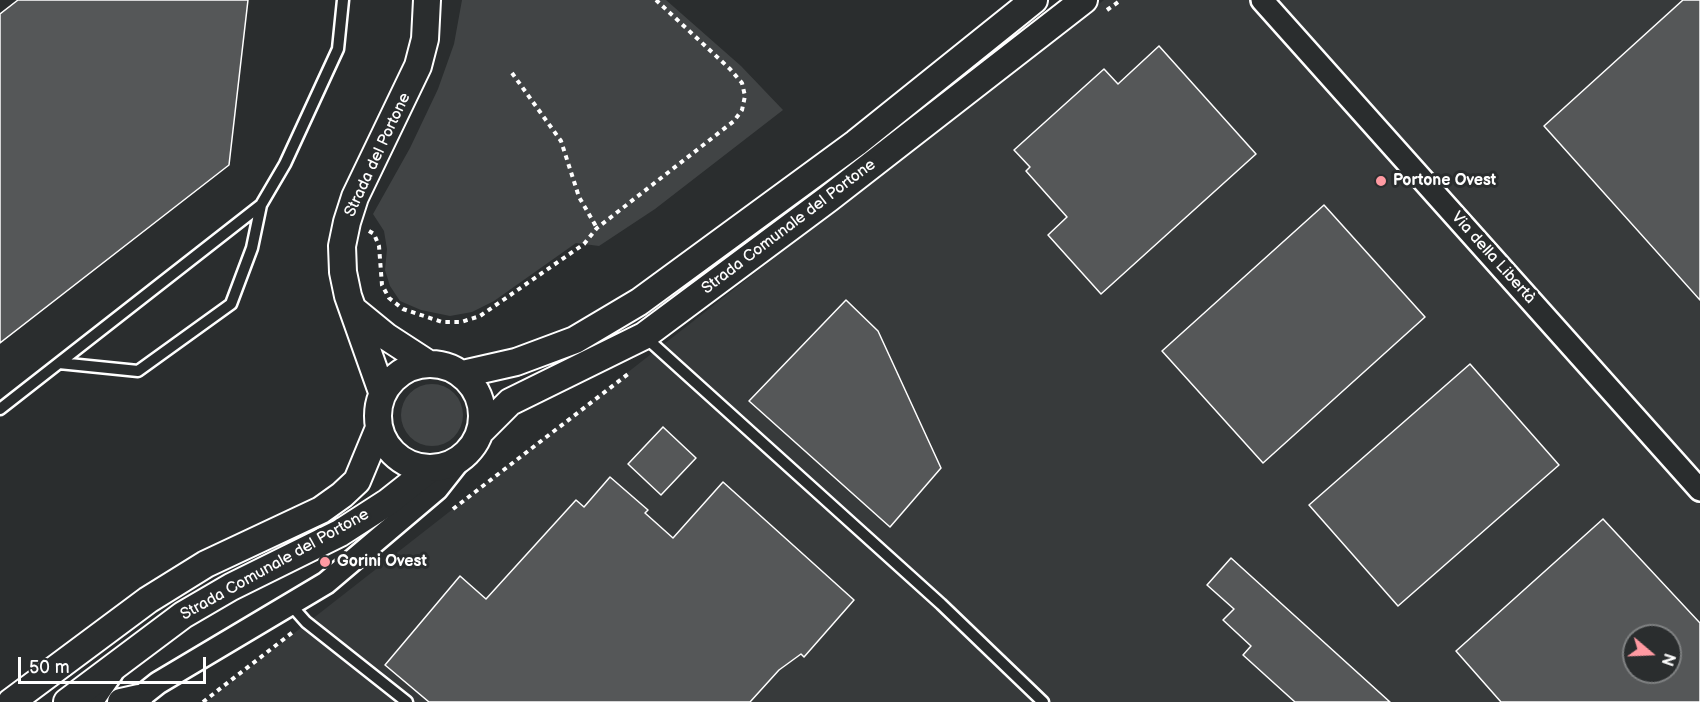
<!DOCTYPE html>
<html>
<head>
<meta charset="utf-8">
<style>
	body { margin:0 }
	#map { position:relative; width:1700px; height:702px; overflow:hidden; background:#2a2d2e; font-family:"Balsamiq Sans",sans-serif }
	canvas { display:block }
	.north { position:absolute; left:1622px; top:624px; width:60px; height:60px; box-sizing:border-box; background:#2a2d2e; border:2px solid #7f8182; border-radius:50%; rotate:109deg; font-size:16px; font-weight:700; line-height:24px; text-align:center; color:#fff }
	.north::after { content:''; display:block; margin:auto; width:21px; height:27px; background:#ff9aa2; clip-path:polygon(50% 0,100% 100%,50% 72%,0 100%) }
	.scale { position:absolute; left:18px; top:657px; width:188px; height:27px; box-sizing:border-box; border:3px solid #fff; border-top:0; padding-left:8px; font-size:18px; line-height:21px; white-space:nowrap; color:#fff; -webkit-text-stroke:4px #2a2d2e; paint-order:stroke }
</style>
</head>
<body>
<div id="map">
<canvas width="1700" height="702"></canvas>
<div class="north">N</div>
<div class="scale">50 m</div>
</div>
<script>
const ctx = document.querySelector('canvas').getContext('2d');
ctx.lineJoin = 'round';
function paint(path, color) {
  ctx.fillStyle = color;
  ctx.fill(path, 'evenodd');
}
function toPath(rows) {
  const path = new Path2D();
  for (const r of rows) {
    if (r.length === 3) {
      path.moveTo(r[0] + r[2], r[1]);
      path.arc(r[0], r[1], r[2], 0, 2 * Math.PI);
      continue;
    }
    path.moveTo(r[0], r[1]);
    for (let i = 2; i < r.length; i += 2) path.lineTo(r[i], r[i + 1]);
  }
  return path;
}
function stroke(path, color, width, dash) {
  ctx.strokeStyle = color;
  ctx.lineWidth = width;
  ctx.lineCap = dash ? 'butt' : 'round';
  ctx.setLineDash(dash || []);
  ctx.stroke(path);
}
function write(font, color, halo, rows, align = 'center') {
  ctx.font = font + ' "Balsamiq Sans",sans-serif';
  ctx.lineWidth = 6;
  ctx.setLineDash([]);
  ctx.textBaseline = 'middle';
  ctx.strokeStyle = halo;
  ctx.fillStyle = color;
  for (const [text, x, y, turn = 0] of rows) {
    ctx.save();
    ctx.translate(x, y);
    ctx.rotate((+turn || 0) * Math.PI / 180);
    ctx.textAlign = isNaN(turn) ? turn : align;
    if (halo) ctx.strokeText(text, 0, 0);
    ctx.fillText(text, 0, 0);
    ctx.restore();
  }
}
paint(toPath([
	[1104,0,1700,0,1700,702,206,702],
	[1634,636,1670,636,1670,672,1634,672]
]), '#373a3b');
paint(toPath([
	[462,0,666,0,741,66,783,110,655,209,599,246,576,243,494,301,472,312,450,316,421,310,400,301,390,286,385,270,387,249,384,231,373,214,410,148,438,89,454,44],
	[432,415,31]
]), '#414445');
const building = toPath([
	[18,0,248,0,229,165,0,343,0,14,18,0],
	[1683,0,1700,0,1700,300,1544,126,1683,0],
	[1159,46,1256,154,1101,294,1048,235,1067,217,1026,171,1030,167,1014,150,1104,69,1118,84,1159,46],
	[1324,205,1425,317,1263,463,1162,351,1324,205],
	[846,300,878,331,941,468,890,527,749,401,846,300],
	[1470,364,1559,465,1398,606,1309,505,1470,364],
	[663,427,696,458,661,495,628,464,663,427],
	[610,477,648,510,645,513,673,538,723,482,854,600,804,657,801,654,779,670,750,702,429,702,385,665,460,576,486,599,576,500,584,507,610,477],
	[1603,519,1700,623,1700,702,1501,702,1456,651,1603,519],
	[1634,636,1670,636,1670,672,1634,672,1634,636],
	[1231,558,1390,702,1295,702,1275,684,1243,655,1251,646,1223,620,1234,609,1207,585,1231,558]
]);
paint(building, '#555758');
stroke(building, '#fff', 1.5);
const service = toPath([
	[644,336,941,604,1043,702],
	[59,363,138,371,231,304,252,248,261,205,285,164,338,49,343,0],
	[0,409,261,205],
	[290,604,306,622,407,702]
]);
const minor = toPath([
	[1262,0,1700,490],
	[92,702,112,673],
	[134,702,158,683,326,583,437,489,463,456]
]);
const tertiary = toPath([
	[354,310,387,337,427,363],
	[430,416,52],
	[463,374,516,362,575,340,639,302,856,143,1034,0],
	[382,392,348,296,343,272,342,246,347,222,355,197,418,66,425,39,427,0],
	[480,432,510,402,644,336,828,199,1084,0],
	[11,702,148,600,206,564,321,510,342,495,357,481,379,428],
	[67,702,183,615,231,587,340,533,388,502,431,468],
	[121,702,139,698]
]);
stroke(service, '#fff', 15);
stroke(minor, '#fff', 26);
stroke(tertiary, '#fff', 30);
stroke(toPath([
	[1107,10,1121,0],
	[512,73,561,141,579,197,597,228],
	[369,231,374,234,379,246,382,285,389,298,403,309,442,322,461,322,480,316,584,244,597,228,734,121,742,110,745,96,742,83,730,69,656,0],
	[453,509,628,374],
	[203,702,293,632]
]), '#fff', 4, [4.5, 4.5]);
stroke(service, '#2a2d2e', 10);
stroke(minor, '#2a2d2e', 21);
stroke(tertiary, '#2a2d2e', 26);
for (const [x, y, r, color] of [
	[1381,181,6,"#ff9aa2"],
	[325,562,6,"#ff9aa2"]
]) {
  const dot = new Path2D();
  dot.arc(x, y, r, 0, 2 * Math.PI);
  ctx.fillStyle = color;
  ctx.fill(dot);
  stroke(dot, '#2a2d2e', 2);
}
write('16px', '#fff', '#2a2d2e', [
	["Strada del Portone",378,155,-65],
	["Strada Comunale del Portone",789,227,-37],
	["Via della Libertà",1493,258,48],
	["Strada Comunale del Portone",275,565,-29]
]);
write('bold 16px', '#fff', '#2a2d2e', [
	["Portone Ovest",1393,181],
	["Gorini Ovest",337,562]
], 'left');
</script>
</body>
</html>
